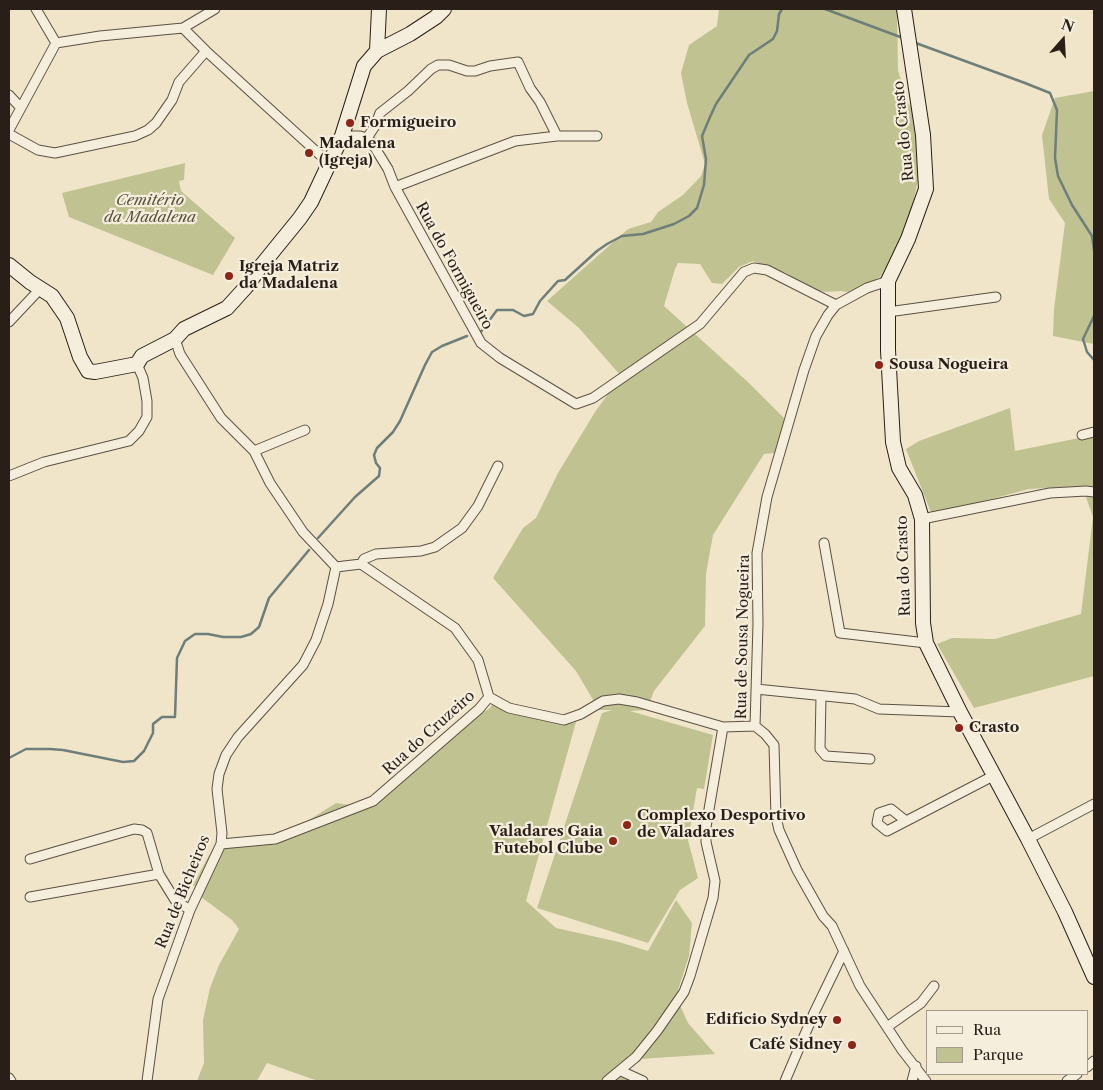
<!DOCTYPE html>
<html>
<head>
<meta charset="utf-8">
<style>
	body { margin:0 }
	#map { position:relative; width:1103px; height:1090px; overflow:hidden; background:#f0e5c9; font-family:"Libre Caslon Text",serif }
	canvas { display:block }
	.frame { position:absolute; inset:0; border:10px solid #2a1f18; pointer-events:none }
	.legend { position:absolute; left:926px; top:1010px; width:162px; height:65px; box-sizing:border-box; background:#f5eedc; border:1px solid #a49b8e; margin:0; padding:6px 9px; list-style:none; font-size:15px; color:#2a1f18 }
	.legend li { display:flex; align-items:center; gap:10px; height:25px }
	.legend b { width:25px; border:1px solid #a49b8e }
	.north { position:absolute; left:1038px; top:15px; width:50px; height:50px; -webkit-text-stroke:4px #f5eedc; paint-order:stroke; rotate:19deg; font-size:14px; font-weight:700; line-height:20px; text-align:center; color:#2a1f18 }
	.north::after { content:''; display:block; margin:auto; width:18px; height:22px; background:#2a1f18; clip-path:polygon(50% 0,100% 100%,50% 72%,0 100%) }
</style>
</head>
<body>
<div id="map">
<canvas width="1103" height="1090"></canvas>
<div class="frame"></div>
<ul class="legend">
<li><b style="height:6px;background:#f5eedc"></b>Rua</li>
<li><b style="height:14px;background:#c1c291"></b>Parque</li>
</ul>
<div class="north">N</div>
</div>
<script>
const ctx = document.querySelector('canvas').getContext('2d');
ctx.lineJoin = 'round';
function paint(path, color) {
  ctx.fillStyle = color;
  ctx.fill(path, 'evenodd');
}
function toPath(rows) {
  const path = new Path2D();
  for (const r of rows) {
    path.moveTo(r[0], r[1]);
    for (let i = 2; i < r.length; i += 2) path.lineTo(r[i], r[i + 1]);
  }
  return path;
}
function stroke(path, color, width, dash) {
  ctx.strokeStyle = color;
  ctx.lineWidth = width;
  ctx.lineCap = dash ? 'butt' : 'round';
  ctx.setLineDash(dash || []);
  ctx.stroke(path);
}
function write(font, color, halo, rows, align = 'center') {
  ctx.font = font + ' "Libre Caslon Text",serif';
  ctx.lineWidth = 4.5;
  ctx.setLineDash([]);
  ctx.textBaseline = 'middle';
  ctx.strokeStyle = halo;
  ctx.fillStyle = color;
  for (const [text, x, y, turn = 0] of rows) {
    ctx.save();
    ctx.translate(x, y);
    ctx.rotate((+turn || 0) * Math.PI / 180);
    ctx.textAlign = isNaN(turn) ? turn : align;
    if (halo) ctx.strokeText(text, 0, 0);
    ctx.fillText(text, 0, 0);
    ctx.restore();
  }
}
paint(toPath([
	[719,9,897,9,898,70,907,101,920,123,918,180,907,232,881,276,856,293,840,291,826,292,813,290,786,273,753,261,739,267,722,284,712,283,700,264,678,263,675,269,664,306,749,383,785,419,775,453,764,454,713,535,706,574,705,626,654,691,647,710,630,711,713,735,704,789,697,788,688,840,698,878,680,890,648,943,537,908,602,713,612,710,599,710,576,671,493,578,523,528,536,518,558,473,595,412,621,376,579,328,547,301,628,229,651,222,658,212,683,195,701,176,705,164,687,103,681,73,689,45,717,26],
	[1094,91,1094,344,1053,336,1054,309,1065,223,1049,199,1042,135,1055,98],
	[185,163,184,180,179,181,181,191,235,238,213,275,69,217,62,193],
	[1010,408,1015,451,1094,435,1094,676,974,708,937,644,952,638,995,639,1081,614,1093,517,1082,486,1029,489,932,515,906,449,919,441],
	[507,701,533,716,554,723,568,722,568,724,576,722,526,901,556,928,619,942,648,951,676,900,692,923,689,956,676,996,688,1023,715,1054,625,1060,630,1074,636,1081,318,1081,267,1063,257,1081,197,1081,204,1063,203,1020,210,988,219,965,239,929,232,920,201,897,203,892,193,885,219,837,251,845,301,825,336,803,350,805,363,803,378,795,483,711,488,710,494,703]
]), '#c1c291');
stroke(toPath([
	[825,9,903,38],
	[913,42,1025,83,1050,93,1057,110,1055,158,1058,176,1072,205,1092,236,1094,250],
	[1094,316,1083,339,1087,352,1094,360],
	[480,333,497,310,513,310,524,316,533,314,540,301,558,281,565,280,597,251,607,244,622,236,643,234,674,224,689,216,697,208,704,185,706,159,702,136,710,117,716,104,749,55,773,39,777,31,779,14,782,9],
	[318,538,355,497,379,476,380,468,376,463,374,455,377,448,393,432,400,421,425,365,432,352,442,346,467,336],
	[9,758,26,749,50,749,63,750,123,762,134,761,144,751,153,733,153,724,162,717,175,717,177,658,185,641,195,634,208,634,223,637,241,637,251,634,259,627,269,598,309,550]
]), '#6e7e7a', 2.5);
const street = toPath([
	[36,9,56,43],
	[183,28,206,51,330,164],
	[56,43,100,36,183,28,215,9],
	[9,95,21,108],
	[9,130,56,43],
	[9,134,38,150,55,153,135,136,148,130,156,123,172,100,179,82,206,51],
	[342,136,360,136,367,138,372,143,388,169,395,187,481,343,500,358,576,404,593,398,700,324,744,272,754,268,767,270,836,305],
	[367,138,375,126,380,113,408,91,431,69,438,65,449,65,467,71,475,71,490,66,518,62,530,88,540,102,557,136],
	[395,187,515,141,557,136,597,136],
	[888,312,996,297],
	[9,322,40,289],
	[175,339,180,354,221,418,254,451,270,483,303,532,336,567,361,564,455,628,478,660,489,697],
	[1082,435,1094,432],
	[254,451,305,430],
	[9,476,44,462,129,441,139,431,147,417,147,401,143,378,137,364],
	[922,519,1050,493,1086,491,1094,492],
	[824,543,840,633,926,643],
	[361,564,364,559,376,554,421,551,435,547,462,528,478,506,498,466],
	[756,689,855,699,879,709,960,712],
	[821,696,820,749,826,756,870,759],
	[489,697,509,708,564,720,581,714,603,701,619,699,637,702,723,727,755,726],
	[755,726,758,624,757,553,767,497,804,370,816,336,828,315,836,305,867,288,888,281],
	[755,726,765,734,774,745,776,817,779,830,797,870,823,916,832,926,860,986,902,1050,926,1081],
	[906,821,891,809,879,813,877,823,887,831,993,776],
	[1028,839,1094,804],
	[221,844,275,839,373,801,479,709,489,697],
	[30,859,134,829,142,830,147,833,159,874,175,900,190,910],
	[30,897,159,874],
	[887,1027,921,1003,934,986],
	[1087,1067,1094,1061],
	[621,1071,643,1081],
	[9,1078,11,1081],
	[147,1081,158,999,190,910,221,844,222,833,217,789,219,774,226,755,238,737,303,665,316,640,328,604,336,567],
	[607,1081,636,1057,657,1031,684,992,690,976,713,898,715,881,706,842,706,827,723,727],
	[785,1081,814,1013,844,951],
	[912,1081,916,1066],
	[1067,1081,1077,1074]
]);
const secondary = toPath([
	[904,9,923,135,926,189,908,239,888,281,888,350,893,442,899,468,915,495,922,519,923,623,926,643,960,712,1028,839,1065,912,1094,977],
	[377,51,379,9],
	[9,265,30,282,52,296,67,318,80,357,88,371,95,372,137,364,142,356,175,339,184,329,227,308,246,287,261,266,300,218,311,202,342,136,364,66,377,51,410,34,436,17,444,9]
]);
stroke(street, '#5c5044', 11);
stroke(secondary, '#2a1f18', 16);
stroke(street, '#f5eedc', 9);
stroke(secondary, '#f5eedc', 14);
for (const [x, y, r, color] of [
	[350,123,5,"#8f2418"],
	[309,153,5,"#8f2418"],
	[229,276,5,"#8f2418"],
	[879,365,5,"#8f2418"],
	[959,728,5,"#8f2418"],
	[627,825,5,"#8f2418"],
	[613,841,5,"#8f2418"],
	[837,1020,5,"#8f2418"],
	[852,1045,5,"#8f2418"]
]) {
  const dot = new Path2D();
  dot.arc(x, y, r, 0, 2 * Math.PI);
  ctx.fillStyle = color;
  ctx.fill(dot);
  stroke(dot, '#f5eedc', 2);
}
write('bold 15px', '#2a1f18', '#f5eedc', [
	["Formigueiro",360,123],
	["Madalena",319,144],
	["(Igreja)",319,161],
	["Igreja Matriz",239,267],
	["da Madalena",239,284],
	["Sousa Nogueira",889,365],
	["Crasto",969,728],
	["Complexo Desportivo",637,816],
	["de Valadares",637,833],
	["Valadares Gaia",603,832,"right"],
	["Futebol Clube",603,849,"right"],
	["Edifício Sydney",827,1020,"right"],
	["Café Sidney",842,1045,"right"]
], 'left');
write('15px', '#2a1f18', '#f5eedc', [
	["Rua do Crasto",904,131,-96],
	["Rua do Formigueiro",454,266,61],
	["Rua do Crasto",904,566,-92],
	["Rua de Sousa Nogueira",743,637,-89],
	["Rua do Cruzeiro",429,733,-42],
	["Rua de Bicheiros",183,892,-68]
]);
write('italic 15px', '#57503c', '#f5eedc', [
	["Cemitério",150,201],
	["da Madalena",150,218]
]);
</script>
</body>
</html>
